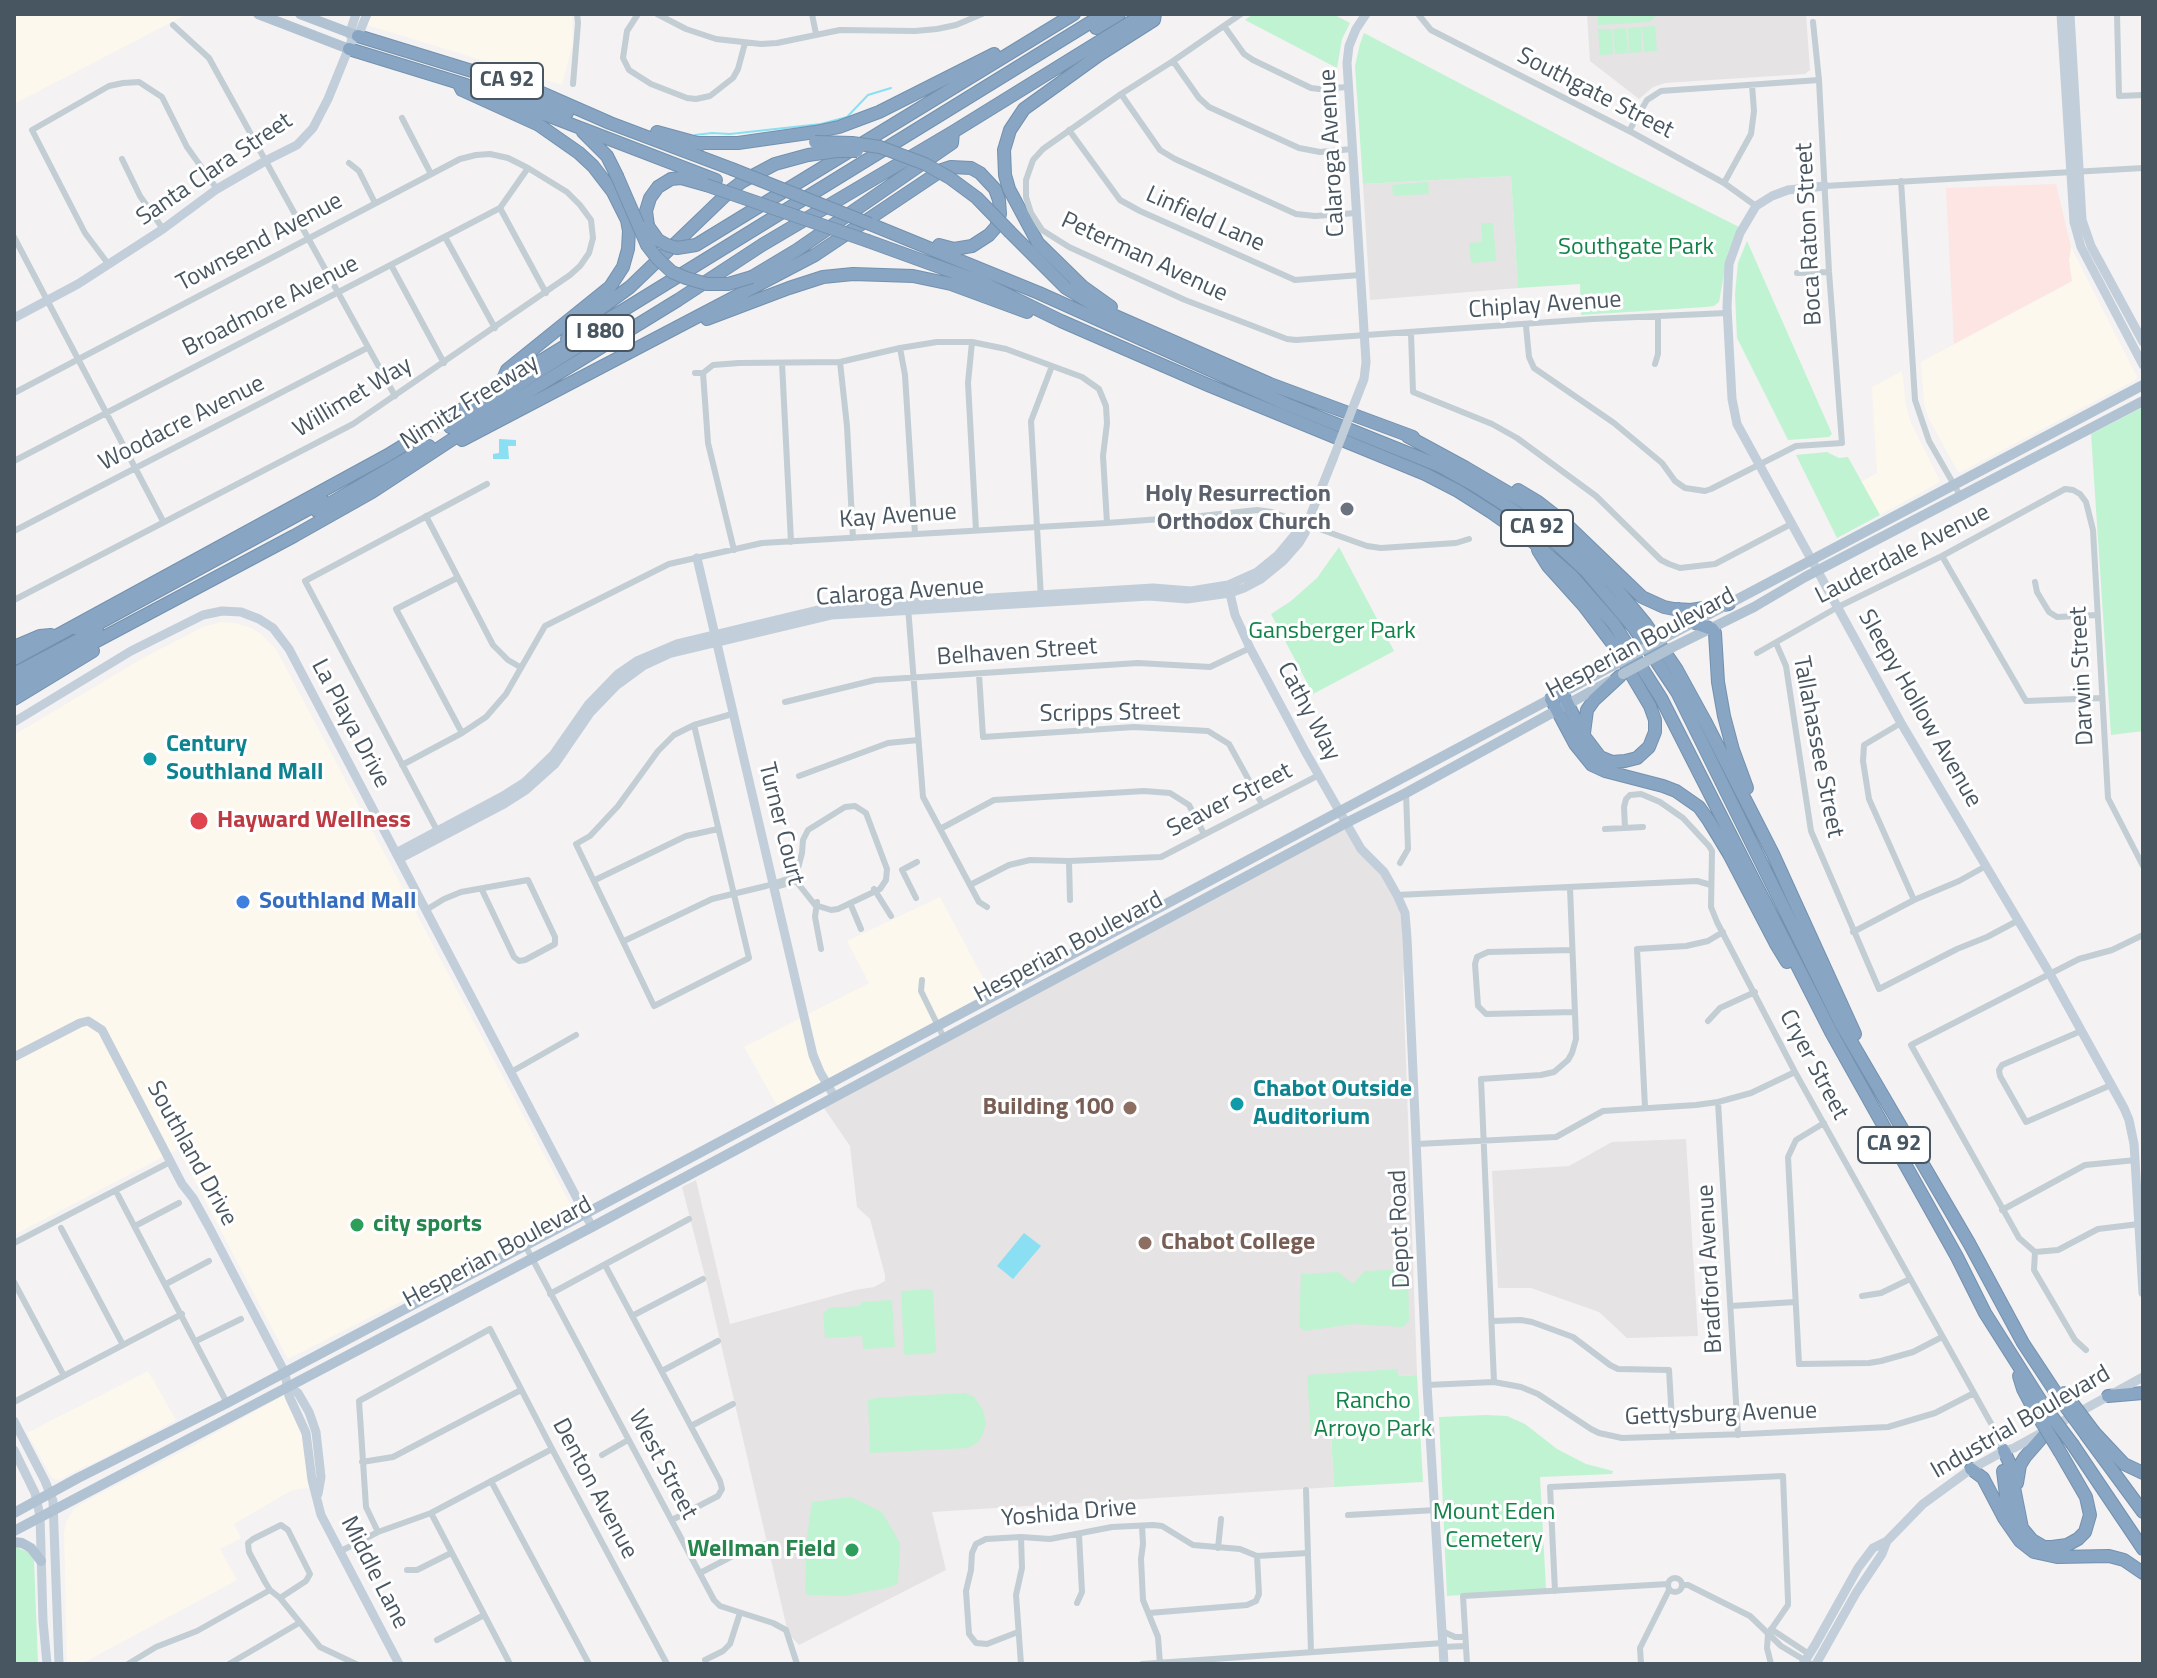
<!DOCTYPE html>
<html>
<head>
<meta charset="utf-8">
<style>
	body { margin:0 }
	#map { position:relative; width:2157px; height:1678px; overflow:hidden; background:#f4f2f2; font-family:"Titillium Web",sans-serif }
	canvas { display:block }
	.frame { position:absolute; inset:0; border:16px solid #485661; pointer-events:none }
</style>
</head>
<body>
<div id="map">
<canvas width="2157" height="1678"></canvas>
<div class="frame"></div>
</div>
<script>
const ctx = document.querySelector('canvas').getContext('2d');
ctx.lineJoin = 'round';
function paint(path, color) {
  ctx.fillStyle = color;
  ctx.fill(path, 'evenodd');
}
function toPath(rows) {
  const path = new Path2D();
  for (const r of rows) {
    if (r.length === 3) {
      path.moveTo(r[0] + r[2], r[1]);
      path.arc(r[0], r[1], r[2], 0, 2 * Math.PI);
      continue;
    }
    path.moveTo(r[0], r[1]);
    for (let i = 2; i < r.length; i += 2) path.lineTo(r[i], r[i + 1]);
  }
  return path;
}
function stroke(path, color, width, dash) {
  ctx.strokeStyle = color;
  ctx.lineWidth = width;
  ctx.lineCap = dash ? 'butt' : 'round';
  ctx.setLineDash(dash || []);
  ctx.stroke(path);
}
function write(font, color, halo, rows, align = 'center') {
  ctx.font = font + ' "Titillium Web",sans-serif';
  ctx.lineWidth = 6;
  ctx.setLineDash([]);
  ctx.textBaseline = 'middle';
  ctx.strokeStyle = halo;
  ctx.fillStyle = color;
  for (const [text, x, y, turn = 0] of rows) {
    ctx.save();
    ctx.translate(x, y);
    ctx.rotate((+turn || 0) * Math.PI / 180);
    ctx.textAlign = isNaN(turn) ? turn : align;
    if (halo) ctx.strokeText(text, 0, 0);
    ctx.fillText(text, 0, 0);
    ctx.restore();
  }
}
paint(toPath([
	[14,14,187,14,14,104],
	[372,14,572,14,573,43,562,85,367,25],
	[2071,247,2137,377,2135,380,1961,472,1958,472,1928,417,1924,403,1921,362,2071,282,2069,260],
	[1902,371,1906,406,1911,423,1940,481,1938,483,1880,515,1861,482,1877,473,1872,387],
	[221,622,234,623,252,628,262,635,276,649,575,1213,288,1359,178,1149,14,1235,14,735,143,658,203,627],
	[940,897,991,993,778,1107,744,1047,869,983,847,941],
	[148,1371,176,1420,90,1465,85,1466,59,1480,52,1478,27,1433],
	[284,1395,301,1433,307,1459,309,1488,292,1490,234,1524,241,1538,220,1549,237,1580,81,1664,67,1664,64,1532,66,1522,74,1509,88,1500,193,1446]
]), '#fdf8ed');
paint(toPath([
	[1587,14,1806,14,1810,70,1805,74,1665,83,1653,87,1639,99,1590,61],
	[1511,176,1518,288,1370,300,1363,184],
	[1346,823,1397,895,1407,938,1403,978,1417,1375,1398,1376,1398,1370,1311,1434,1331,1434,1334,1487,932,1512,946,1570,799,1645,788,1633,708,1288,682,1187,696,1180,730,1324,855,1290,874,1287,885,1281,885,1275,870,1219,857,1207,850,1146,824,1108],
	[1686,1139,1698,1336,1627,1338,1599,1312,1531,1288,1498,1288,1492,1171,1569,1166,1612,1142]
]), '#e5e3e4');
paint(toPath([
	[2056,184,2071,247,2069,260,2072,281,1954,344,1946,188]
]), '#fde5e4');
paint(toPath([
	[1253,14,1333,14,1350,23,1342,39,1337,68,1245,20],
	[1598,14,1656,14,1656,16,1649,22,1598,25],
	[1655,26,1657,51,1644,52,1642,27],
	[1641,27,1642,52,1629,53,1628,28],
	[1626,28,1628,53,1615,54,1613,29],
	[1598,29,1612,29,1613,54,1600,55],
	[1364,33,1610,162,1739,227,1728,253,1719,302,1714,306,1706,307,1581,315,1580,284,1518,288,1511,176,1363,184,1355,66,1360,44],
	[1428,182,1429,194,1393,196,1392,185],
	[1481,223,1493,223,1496,261,1471,263,1469,243,1482,242],
	[1747,241,1832,434,1829,437,1788,440,1737,338,1735,294,1738,263],
	[2143,407,2143,731,2111,735,2091,434],
	[1827,452,1839,458,1848,457,1880,515,1837,538,1796,455],
	[1339,547,1394,651,1313,694,1271,614,1291,601,1317,578],
	[1408,1269,1409,1321,1403,1327,1354,1324,1304,1331,1299,1326,1301,1274,1338,1272,1353,1284,1365,1271],
	[930,1289,933,1291,936,1351,934,1353,906,1355,904,1353,901,1293,902,1291],
	[890,1300,892,1301,895,1346,893,1347,865,1349,863,1348,862,1336,825,1338,823,1314,829,1308,860,1306,862,1302],
	[1398,1369,1398,1376,1417,1375,1423,1482,1334,1487,1331,1434,1311,1435,1307,1375],
	[965,1393,974,1397,983,1410,986,1422,983,1434,978,1442,968,1448,870,1453,868,1400,876,1398],
	[1486,1415,1507,1416,1525,1424,1557,1449,1586,1464,1613,1471,1612,1474,1540,1477,1546,1589,1447,1596,1439,1417],
	[851,1497,882,1512,900,1543,898,1583,891,1587,844,1596,808,1595,805,1591,806,1562,804,1557,812,1502],
	[14,1546,25,1551,28,1550,34,1560,38,1664,14,1664]
]), '#c0f3d2');
paint(toPath([
	[499,439,516,440,516,446,508,446,509,459,493,459,493,454,499,453],
	[1024,1233,1041,1246,1013,1279,997,1266]
]), '#8adff2');
stroke(toPath([
	[695,135,712,133,730,134,821,124,847,117,868,95,891,88]
]), '#8adff2', 2);
const highway = toPath([
	[1096,28,1119,14],
	[358,36,537,91,610,123,732,169],
	[349,49,466,85],
	[459,84,462,90,539,125,579,153,593,166,613,192,627,220,629,231,628,249,623,267,610,287,507,370,501,384],
	[495,86,567,113],
	[484,91,716,180],
	[583,132,607,156,617,176],
	[657,132,701,144],
	[693,143,738,143,815,132,839,127,879,112,994,54],
	[870,224,1039,293,1286,404,1440,466,1474,485,1516,512,1557,544,1585,570,1634,628,1677,692,1841,1024,1969,1243,2023,1343,2058,1396],
	[648,226,646,211,650,198,658,187,671,179,681,178,706,185],
	[1010,232,1066,288,1106,312,1270,384,1413,437],
	[868,241,981,282,1061,321,1208,385,1425,474,1458,491,1491,512,1532,541,1572,576,1614,624,1661,698,1831,1032,1957,1257,1985,1313,2044,1406],
	[696,245,1074,14],
	[752,277,797,250,952,143,953,132],
	[1111,307,1083,287,1038,243,1009,189,1005,175,1004,150,1010,130,1024,109,1099,55,1154,20,1155,14],
	[707,319,789,288,823,277,853,274,913,276,951,284,1027,312],
	[567,339,570,331,630,287,731,190,743,181,775,164,808,155],
	[450,427,590,339],
	[1407,436,1466,468,1524,502,1574,545,1611,582,1645,623,1677,670,1705,721,1773,854,1855,1034],
	[462,440,815,255,942,170,951,167,971,168,980,173,995,189,999,200,1000,214,996,227,989,235,972,246,954,249,939,245],
	[1518,490,1538,502,1565,523,1642,597,1664,607,1674,609,1691,610,1729,604],
	[317,511,429,446],
	[1538,550,1548,566,1584,606,1615,647,1650,706,1655,720,1655,732,1649,747,1637,758,1625,761,1612,762,1600,757,1584,736,1562,693],
	[1679,609,1695,623,1712,629,1715,633,1718,682,1724,716,1733,750,1747,788],
	[74,628,90,628,323,501],
	[14,647,40,636,51,635],
	[14,659,388,455,1104,14],
	[14,674,97,630],
	[14,685,294,536,372,492,468,429,678,300,762,245,953,132,1144,14],
	[14,699,93,651],
	[1551,699,1575,744,1592,765,1605,771,1663,786,1676,791,1699,807,1709,821,1729,854,1776,944,1787,962],
	[1584,733,1587,710,1594,700,1620,676],
	[2019,1376,2023,1389,2033,1408],
	[2108,1396,2143,1393],
	[2094,1432,2124,1464,2143,1473],
	[2087,1436,2143,1512],
	[2073,1445,2143,1549],
	[2004,1451,2009,1462,2022,1528,2032,1540,2044,1547,2052,1547,2067,1545,2078,1539,2085,1532,2090,1515,2086,1497,2060,1452],
	[1971,1469,1983,1478,2004,1518,2020,1541,2034,1552,2057,1557,2109,1556,2124,1560,2143,1573],
	[2003,1471,2009,1520],
	[2017,1483,2020,1465,2025,1457,2052,1426]
]);
stroke(highway, '#7391af', 14);
stroke(toPath([
	[638,14,627,31,623,58,629,70,651,84,687,98,696,99,710,96,733,78,738,69,745,43],
	[657,14,686,29,716,39,761,44,777,43,840,30,915,31,937,29,956,25,982,14],
	[812,14,816,34],
	[1241,14,1173,61,1121,94,1043,149,1033,160,1026,180,1026,197,1031,213,1042,230,1069,247,1185,300,1287,339,1296,340,1592,319,1727,313],
	[1418,14,1431,30,1633,133,1724,183,1756,206],
	[2117,14,2119,96,2143,95],
	[173,25,209,58,395,396],
	[1224,26,1244,54,1253,60,1311,88,1319,89,1348,87],
	[1173,61,1199,98,1209,107,1299,148,1320,152,1352,149],
	[573,84,578,23,577,14],
	[1121,94,1160,150,1175,159,1296,214,1315,216,1356,213],
	[402,118,431,174],
	[1069,130,1120,200,1140,211,1295,280,1360,275],
	[1629,131,1647,100,1661,91,1819,80],
	[122,159,140,196,163,229],
	[349,163,359,171,375,203],
	[1901,181,1915,400,1929,441,1961,497],
	[1724,183,1751,134,1754,111,1752,85],
	[1825,186,2143,168],
	[500,208,546,293],
	[14,237,163,521],
	[445,237,495,328],
	[109,265,85,233,32,130,109,86,123,83,139,82,162,97,187,147,217,189],
	[391,265,444,363],
	[1797,273,1829,272],
	[1526,326,1529,357,1534,368,1614,423,1662,463,1675,481,1685,488,1705,491,1711,489,1796,446,1842,443,1829,272,1819,80,1813,22],
	[1411,333,1413,392,1492,424,1517,438,1596,496,1661,560,1669,564,1680,568,1715,564,1791,524],
	[972,342,968,383,976,530],
	[900,348,905,375,915,534],
	[840,362,847,426,853,538],
	[782,363,791,542],
	[1655,364,1658,354,1658,317],
	[695,373,703,373,713,365,739,363,840,362,900,348,937,342,972,342,1006,349,1082,377,1099,389,1106,406,1107,423,1103,456,1107,523],
	[703,373,708,443,734,550],
	[14,393,460,159,476,155,490,154,508,158,528,168,567,192,580,205,591,220,593,238,589,253,580,266,570,275,353,424,14,600],
	[14,461,500,208,528,168],
	[426,516,493,645,508,660,520,667],
	[14,531,367,348],
	[1942,556,2026,701,2102,698],
	[457,578,396,609,462,733],
	[2035,582,2037,592,2049,612,2057,617,2097,615],
	[1041,598,1031,421,1052,366],
	[908,607,923,797,979,902,987,907],
	[1776,643,1786,666,1811,831,1879,989,1957,949,1987,937,2019,920],
	[1757,653,1838,607,1942,556,2065,489,2073,490,2080,494,2086,502,2093,530,2108,798,2143,866],
	[979,674,983,737,1134,727,1208,731,1229,744,1262,804],
	[785,702,875,680,1138,663,1210,667,1250,648],
	[1901,723,1864,745,1863,761,1869,799,1914,900],
	[694,725,749,958,654,1006,576,844,590,836,618,806,658,751,674,735,694,725,732,714],
	[402,765,462,733,486,717,506,694,545,626,669,564,762,543,1107,523,1201,516,1257,510,1272,512,1367,546,1381,548,1456,543,1469,539],
	[799,776,888,743,918,740],
	[1625,828,1624,807,1626,799,1630,795,1641,794,1660,802,1683,818,1709,846,1712,851,1711,907,1717,922,1795,1072,1993,1427,2004,1451],
	[940,829,994,800,1144,791,1170,793,1189,805,1204,834],
	[1605,829,1643,827],
	[439,834,305,581,487,484],
	[1069,861,1070,900],
	[1400,863,1408,849,1406,793],
	[595,880,686,836,718,829],
	[970,885,1009,865,1030,860,1069,861,1161,857,1319,775],
	[775,887,796,881,815,905,831,910,838,909,880,889,886,880,887,869,866,813,855,806,845,807,808,830,803,840,802,853,797,872,797,882],
	[874,889,891,916],
	[1397,895,1697,881,1711,885],
	[916,898,902,870,917,862],
	[817,902,815,917,821,949],
	[850,903,861,929],
	[426,910,444,899,461,892,528,880,555,937,555,944,525,960,519,961,514,957,482,890],
	[1853,932,1914,900,1959,881,1986,866],
	[624,941,712,899,766,886,799,875],
	[1572,950,1488,952,1477,957,1475,964,1478,1006,1486,1014,1575,1012],
	[922,980,921,991,944,1038],
	[1708,1021,1720,1008,1755,992],
	[2081,1031,2002,1065,1999,1070,2000,1076,2026,1122,2111,1085],
	[511,1072,576,1035],
	[1718,1102,1738,1435],
	[1645,1107,1637,949,1686,946,1708,941,1723,932],
	[1824,1123,1796,1140,1788,1157,1799,1364,1869,1363,1881,1361,1913,1352,1942,1337],
	[1417,1144,1556,1137,1603,1111,1696,1105,1718,1102,1751,1093,1795,1072],
	[118,1195,227,1403],
	[2002,1210,2085,1165,2136,1160],
	[135,1226,179,1203],
	[61,1228,123,1345],
	[14,1243,170,1162],
	[525,1245,714,1600,720,1606,773,1623,786,1630,797,1664],
	[2035,1252,2019,1238,1911,1045,2079,959,2112,950,2143,935],
	[2035,1252,2034,1270,2075,1340,2086,1350],
	[2035,1252,2058,1250,2098,1229,2139,1224],
	[605,1265,720,1481,722,1489,718,1496,672,1520],
	[14,1282,64,1376],
	[166,1284,209,1261],
	[550,1294,689,1219],
	[1862,1296,1881,1293,1910,1279],
	[1731,1306,1795,1302],
	[632,1316,703,1279],
	[1492,1321,1521,1320,1532,1322,1573,1337,1610,1365,1618,1369,1669,1370,1673,1437],
	[196,1341,241,1319],
	[662,1371,718,1341],
	[1494,1382,1481,1079,1541,1075,1554,1072,1568,1060,1572,1053,1576,1039,1570,888],
	[1427,1385,1494,1382,1521,1387,1538,1394,1591,1429,1599,1433,1622,1438,1746,1434,1888,1427,1935,1413,1974,1393],
	[14,1402,182,1314],
	[691,1426,733,1404],
	[602,1455,628,1440],
	[362,1462,393,1457,521,1390],
	[491,1481,589,1664],
	[1306,1490,1311,1652],
	[431,1513,510,1664],
	[1348,1515,1436,1510],
	[1142,1526,1143,1544,1141,1559,1143,1600,1158,1637,1160,1664],
	[378,1532,366,1507,359,1401,490,1329,552,1449,667,1664],
	[1218,1548,1221,1519],
	[339,1552,378,1532,431,1513,552,1449],
	[407,1570,417,1570,451,1553],
	[700,1573,746,1549,764,1544],
	[1675,1585,7],
	[1682,1585,1688,1585,1750,1616,1781,1646,1811,1664],
	[1555,1591,1550,1487,1783,1476,1788,1600,1788,1605,1768,1634,1767,1648,1771,1664],
	[280,1598,306,1581,310,1574,288,1530,281,1525,253,1539,248,1543,249,1552,265,1582,270,1590,280,1598,320,1647,356,1664],
	[1077,1603,1082,1592,1079,1535],
	[1149,1613,1247,1605,1256,1601,1259,1594,1257,1556],
	[1771,1629,1809,1654],
	[1442,1631,1455,1637,1465,1637],
	[1018,1632,987,1644,976,1643,969,1634,966,1591,971,1570,972,1553,976,1544,986,1539,1021,1537,1050,1539,1112,1527,1153,1525,1162,1526,1193,1545,1240,1549,1257,1556,1308,1553],
	[437,1640,484,1615],
	[1443,1647,1466,1646],
	[705,1660,723,1651,730,1644,740,1613],
	[128,1664,156,1647,197,1631,270,1590],
	[229,1664,299,1623],
	[1021,1664,1016,1595,1022,1568,1021,1537],
	[1142,1664,1443,1643],
	[1467,1664,1463,1596,1668,1584],
	[1641,1664,1640,1648,1669,1590]
]), '#c2cdd4', 6);
stroke(toPath([
	[2061,14,2074,222,2081,247,2143,365],
	[2070,14,2082,220,2091,246,2143,342],
	[351,37,350,32,356,14],
	[1825,186,1788,190,1772,196,1756,206,1740,233,1729,264,1727,307,1732,399,1737,424,1901,723,2050,974,2124,1108,2129,1120,2134,1144,2143,1293],
	[14,318,78,284,163,229,217,189,267,160,297,145,313,128,328,99,352,40,358,36,367,14],
	[1355,402,1364,379,1366,362,1347,63,1349,46,1356,29,1366,14],
	[697,558,813,1055,820,1072,834,1096],
	[1228,585,1235,615,1250,648,1305,751,1361,849,1384,872,1397,895,1405,913,1407,938,1427,1385,1444,1664],
	[14,722,131,651,203,615,222,611,241,612,259,619,273,628,289,649,592,1227],
	[396,853,503,796,525,782,553,755,588,705,618,674,637,661,677,644,827,608,1153,588,1191,591,1228,585,1257,572,1278,555,1298,531,1307,524],
	[399,859,504,804,526,790,555,764,590,713,617,685,643,666,671,653,831,615,1149,596,1187,599,1230,593,1244,588,1261,579,1283,561,1299,543,1305,533,1307,524,1333,459],
	[14,1057,80,1023,88,1021,102,1030,182,1184,193,1198,209,1227,285,1373,289,1396,306,1433,312,1480,321,1515,399,1664],
	[289,1387,298,1393,309,1412,316,1432,321,1477,318,1494],
	[14,1421,45,1481,53,1501,59,1664],
	[14,1450,35,1493,40,1516,43,1621,47,1664],
	[1803,1664,1815,1645,1858,1568,1873,1548,1887,1541,1923,1504,1971,1469,2004,1451,2014,1448,2143,1377],
	[1816,1664,1856,1593,1882,1554,1887,1541]
]), '#c2ced9', 9);
stroke(toPath([
	[258,14,349,49],
	[300,14,358,36],
	[1664,638,2143,385],
	[1671,648,1754,607,1805,577,2143,401],
	[14,1513,78,1478,227,1403,596,1208,1616,664],
	[14,1531,592,1227,1346,823,1406,793,1610,681],
	[14,1542,22,1543,31,1548,41,1561]
]), '#b1c2d2', 10);
stroke(highway, '#88a6c3', 12);
const highwayBridge = toPath([
	[815,142,852,143,880,147,925,164,950,178,977,198,1010,232],
	[808,155,837,151,857,151],
	[732,169,870,224],
	[617,176,647,245,657,258,672,272,686,278,707,284,728,284,752,277],
	[706,185,868,241],
	[648,226,658,240,667,245,677,248,696,245],
	[2064,1392,2094,1432],
	[2063,1403,2087,1436],
	[2044,1406,2073,1445],
	[2033,1408,2060,1452]
]);
stroke(highwayBridge, '#7391af', 14, []);
stroke(toPath([
	[1333,459,1355,402]
]), '#c2ced9', 9);
stroke(toPath([
	[1616,664,1664,638],
	[1623,674,1671,648]
]), '#b1c2d2', 10);
stroke(highwayBridge, '#88a6c3', 12);
for (const [x, y, r, color] of [
	[1347,509,8,"#6b7280"],
	[150,759,8,"#0f9aa8"],
	[199,821,10,"#e0444e"],
	[243,902,8,"#3f7fe0"],
	[1237,1104,8,"#0f9aa8"],
	[1130,1108,8,"#8d6e63"],
	[357,1225,8,"#2e9e5b"],
	[1145,1243,8,"#8d6e63"],
	[852,1550,8,"#2e9e5b"]
]) {
  const dot = new Path2D();
  dot.arc(x, y, r, 0, 2 * Math.PI);
  ctx.fillStyle = color;
  ctx.fill(dot);
  stroke(dot, '#fff', 3);
}
for (const [x, y, w] of [
	[507,81,72],
	[600,333,68],
	[1537,528,72],
	[1894,1145,72]
]) {
  const box = new Path2D();
  box.roundRect(x - w / 2, y - 18, w, 36, 6);
  ctx.fillStyle = '#fff';
  ctx.fill(box);
  stroke(box, '#485661', 2);
}
write('bold 22px', '#485661', null, [
	["CA 92",507,81],
	["I 880",600,333],
	["CA 92",1537,528],
	["CA 92",1894,1145]
]);
write('24px', '#485661', '#fff', [
	["Southgate Street",1595,94,27],
	["Calaroga Avenue",1333,153,-93],
	["Santa Clara Street",215,170,-34],
	["Linfield Lane",1205,220,24],
	["Boca Raton Street",1810,234,-93],
	["Townsend Avenue",260,243,-28],
	["Peterman Avenue",1144,258,25],
	["Chiplay Avenue",1545,306,-4],
	["Broadmore Avenue",271,307,-27],
	["Willimet Way",353,398,-31],
	["Nimitz Freeway",470,403,-32],
	["Woodacre Avenue",182,424,-27],
	["Kay Avenue",898,517,-4],
	["Lauderdale Avenue",1903,555,-27],
	["Calaroga Avenue",900,593,-4],
	["Hesperian Boulevard",1641,644,-28],
	["Belhaven Street",1017,653,-4],
	["Darwin Street",2083,676,-93],
	["Sleepy Hollow Avenue",1919,709,60],
	["Cathy Way",1308,712,62],
	["Scripps Street",1110,714,-1],
	["La Playa Drive",350,724,62],
	["Tallahassee Street",1817,747,79],
	["Seaver Street",1230,801,-27],
	["Turner Court",780,824,76],
	["Hesperian Boulevard",1069,948,-28],
	["Cryer Street",1813,1065,62],
	["Southland Drive",191,1154,61],
	["Depot Road",1401,1229,-92],
	["Hesperian Boulevard",498,1253,-28],
	["Bradford Avenue",1711,1269,-93],
	["Gettysburg Avenue",1721,1415,-2],
	["Industrial Boulevard",2021,1423,-30],
	["West Street",662,1465,62],
	["Denton Avenue",594,1489,62],
	["Yoshida Drive",1069,1514,-5],
	["Middle Lane",374,1573,63]
]);
write('24px', '#128348', '#fff', [
	["Southgate Park",1636,248],
	["Gansberger Park",1332,632],
	["Rancho",1373,1402],
	["Arroyo Park",1373,1430],
	["Mount Eden",1494,1513],
	["Cemetery",1494,1541]
]);
write('bold 24px', '#5b616d', '#fff', [
	["Holy Resurrection",1331,495],
	["Orthodox Church",1331,523]
], 'right');
write('bold 24px', '#0d838f', '#fff', [
	["Century",166,745],
	["Southland Mall",166,773],
	["Chabot Outside",1253,1090],
	["Auditorium",1253,1118]
], 'left');
write('bold 24px', '#be3a42', '#fff', [
	["Hayward Wellness",217,821]
], 'left');
write('bold 24px', '#366cbe', '#fff', [
	["Southland Mall",259,902]
], 'left');
write('bold 24px', '#785e54', '#fff', [
	["Building 100",1114,1108],
	["Chabot College",1161,1243,"left"]
], 'right');
write('bold 24px', '#27864d', '#fff', [
	["city sports",373,1225],
	["Wellman Field",836,1550,"right"]
], 'left');
</script>
</body>
</html>
